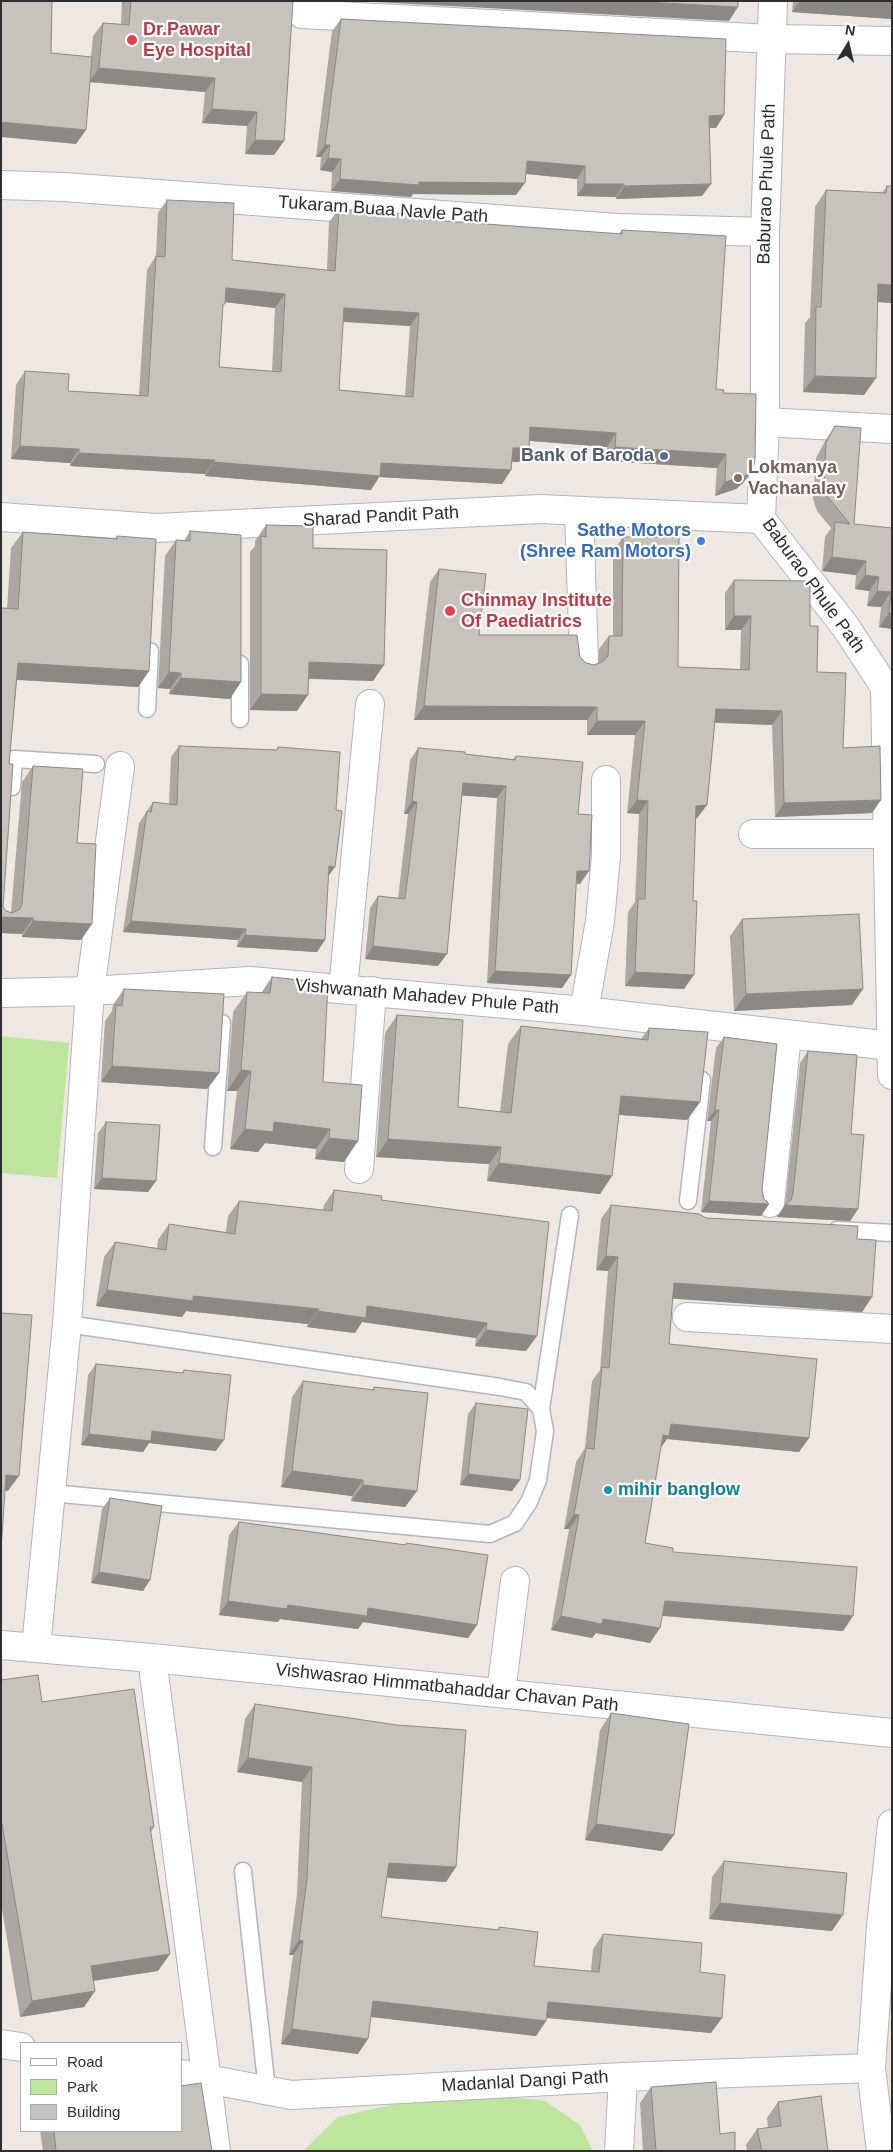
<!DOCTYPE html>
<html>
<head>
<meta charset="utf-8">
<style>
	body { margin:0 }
	#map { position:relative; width:893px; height:2152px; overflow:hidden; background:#efe7e1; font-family:Arial,sans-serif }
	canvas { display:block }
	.frame { position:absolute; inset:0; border:2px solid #2e2e2e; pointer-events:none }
	.legend { position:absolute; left:20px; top:2042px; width:162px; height:90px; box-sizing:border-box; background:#fff; border:1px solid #ababab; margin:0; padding:6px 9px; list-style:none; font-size:15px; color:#2e2e2e }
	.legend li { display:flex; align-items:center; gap:10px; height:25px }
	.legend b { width:25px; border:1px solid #ababab }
	.north { position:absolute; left:823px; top:20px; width:50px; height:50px; -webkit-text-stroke:4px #fff; paint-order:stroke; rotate:9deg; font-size:14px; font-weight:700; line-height:20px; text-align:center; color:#2e2e2e }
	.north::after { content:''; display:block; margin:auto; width:18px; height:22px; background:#2e2e2e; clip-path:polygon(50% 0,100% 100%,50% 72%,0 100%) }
</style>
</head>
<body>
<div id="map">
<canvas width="893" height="2152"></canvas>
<div class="frame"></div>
<ul class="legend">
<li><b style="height:6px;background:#fff"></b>Road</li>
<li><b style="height:14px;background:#bee59e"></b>Park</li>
<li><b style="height:14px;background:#c8c2bc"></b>Building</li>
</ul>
<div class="north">N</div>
</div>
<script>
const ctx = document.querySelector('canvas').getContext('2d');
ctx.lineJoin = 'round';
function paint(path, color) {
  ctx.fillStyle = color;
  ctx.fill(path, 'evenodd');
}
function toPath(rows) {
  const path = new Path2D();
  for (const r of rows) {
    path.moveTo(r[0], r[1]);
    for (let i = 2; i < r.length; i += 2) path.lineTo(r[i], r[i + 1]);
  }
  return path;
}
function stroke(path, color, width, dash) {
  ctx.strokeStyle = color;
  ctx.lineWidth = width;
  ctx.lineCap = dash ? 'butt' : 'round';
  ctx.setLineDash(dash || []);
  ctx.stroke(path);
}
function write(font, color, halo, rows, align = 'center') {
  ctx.font = font + ' Arial,sans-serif';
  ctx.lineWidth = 4.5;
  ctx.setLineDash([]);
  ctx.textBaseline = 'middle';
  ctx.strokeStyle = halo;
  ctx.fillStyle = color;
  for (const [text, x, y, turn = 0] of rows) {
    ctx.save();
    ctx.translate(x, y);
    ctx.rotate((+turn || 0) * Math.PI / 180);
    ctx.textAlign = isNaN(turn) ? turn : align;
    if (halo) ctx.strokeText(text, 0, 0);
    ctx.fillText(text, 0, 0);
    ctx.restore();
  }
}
paint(toPath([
	[892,1987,892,2104,884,2063]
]), '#f0e2d1');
paint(toPath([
	[1,1036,69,1043,57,1178,1,1173],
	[493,2095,545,2101,580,2125,593,2151,303,2151,338,2117,417,2099]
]), '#bee59e');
const lane = toPath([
	[147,709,150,651],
	[240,719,240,664],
	[12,787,14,759,96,764],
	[213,1147,222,1023],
	[688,1201,702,1080],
	[837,1230,892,1233],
	[541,1409,570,1215],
	[51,1493,490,1534,515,1523,529,1502,538,1480,545,1431,541,1409,526,1392,500,1387,67,1324],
	[243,1871,267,2090]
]);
const street = toPath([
	[303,1,302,14,771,39,892,41],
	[1,185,64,187,617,228,765,232],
	[765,422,892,429],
	[579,511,584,663],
	[1,517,156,528,540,509,761,519],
	[753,834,888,834],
	[343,989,370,704],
	[1,993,90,991,120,766],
	[584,1011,600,921,606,856,606,780],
	[359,1169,372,991],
	[770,1203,787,1034],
	[687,1317,892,1329],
	[1,1645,152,1658,892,1733],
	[36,1648,67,1324,90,991,250,981,584,1011,891,1046],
	[152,1658,216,2151],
	[501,1693,515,1581],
	[1,2044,21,2047],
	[181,2074,291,2095,623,2077,871,2068],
	[619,2151,623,2077]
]);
const secondary = toPath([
	[773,1,765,232,765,422,761,519,845,626,885,687,892,1075],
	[881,2151,871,2068,881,1927,892,1824]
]);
stroke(lane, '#b1b5be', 19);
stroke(street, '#b1b5be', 30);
stroke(secondary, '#b1b5be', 30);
stroke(lane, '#fff', 16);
stroke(street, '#fff', 28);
stroke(secondary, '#fff', 28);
paint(toPath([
	[1,1,53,1,52,3,51,53,91,57,93,36,103,23,121,24,122,1,293,1,284,141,274,155,245,154,247,126,202,123,205,92,90,82,76,144],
	[793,1,892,1,892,19,792,12],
	[341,19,724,115,716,128,710,128,702,196,616,199,616,197,577,196,577,179,526,174,516,195,413,194,411,197,331,191,332,172,320,170,321,157,316,157,332,31],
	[887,186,892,186,892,303,877,302,876,378,864,395,803,392,805,323,810,317,815,207,826,190,882,193],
	[167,200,232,260,327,270,329,222,339,209,418,219,619,234,622,230,716,389,723,393,753,470,743,483,736,489,715,496,717,468,606,461,607,447,529,441,519,462,512,462,511,470,502,484,379,477,371,490,205,476,205,474,70,466,70,463,11,459,16,385,25,371,68,391,139,395,147,270,156,256,158,213],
	[225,302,275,308,272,371,219,367,222,307],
	[343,322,410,326,405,396,339,390],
	[835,426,854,524,892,528,892,629,879,627,881,607,867,606,869,591,855,589,856,575,822,571,825,537,831,528,817,511,813,499,816,458,825,441],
	[266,525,313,548,373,681,309,679,297,711,250,710,250,552,255,546,255,541],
	[190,531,230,699,169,694,170,689,158,688,165,556,176,540,184,541],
	[23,532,116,538,117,536,149,671,138,687,17,680,9,764,3,907,6,911,11,913,22,782,33,766,77,843,81,940,22,937,22,934,1,933,1,608,7,609,11,548],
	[623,537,678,667,740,669,741,630,725,630,725,593,734,580,810,626,817,672,843,748,872,813,775,817,772,725,715,723,707,805,697,818,696,819,684,989,625,986,628,912,635,902,639,814,627,813,635,735,587,735,587,720,414,720,430,582,439,569,479,635,580,657,586,663,594,665,598,663,599,649,609,636,613,636,613,551],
	[179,746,276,750,278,747,328,877,325,940,317,952,237,947,238,940,123,932,139,823,153,802,169,804,171,757],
	[418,748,465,754,513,759,516,756,578,814,580,884,576,883,571,975,562,988,487,983,497,798,462,795,438,966,365,959,370,908,378,896,398,898,408,814,404,814,410,760],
	[742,919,852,1005,734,1011,730,936],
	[272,977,323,1082,344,1162,315,1159,316,1149,265,1143,258,1152,230,1149,237,1091,227,1091,233,1012,247,992,261,993],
	[124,989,219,1073,207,1089,101,1082,105,1021,112,1011,113,1005],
	[397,1015,458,1107,500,1112,508,1044,521,1026,641,1039,649,1028,700,1102,687,1120,619,1115,612,1176,600,1194,487,1181,489,1164,376,1157,385,1033],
	[724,1037,764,1199,769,1204,761,1216,701,1212,711,1121,707,1121,716,1048],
	[808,1051,851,1134,858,1209,850,1221,777,1217,785,1205,800,1063],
	[106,1122,156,1181,148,1192,94,1189,98,1133],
	[334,1190,381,1200,526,1351,475,1346,476,1338,362,1322,355,1333,307,1327,308,1324,186,1311,182,1317,96,1306,104,1257,115,1242,157,1248,158,1240,169,1224,226,1232,228,1216,239,1201,323,1210,324,1205],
	[611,1205,857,1239,872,1297,862,1312,673,1298,669,1344,809,1438,799,1452,667,1439,660,1449,645,1543,673,1552,853,1616,843,1631,662,1616,650,1643,596,1633,592,1638,551,1630,569,1529,564,1529,576,1462,585,1448,592,1381,600,1370,608,1271,596,1270,601,1219],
	[96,1364,182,1373,184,1370,216,1451,149,1443,143,1452,81,1445,88,1375],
	[303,1381,372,1390,374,1387,417,1491,405,1507,351,1501,352,1496,281,1487,292,1397],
	[476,1403,520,1480,512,1491,460,1485,468,1414],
	[110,1498,143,1591,91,1583,102,1509],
	[239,1522,405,1545,406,1543,477,1625,468,1638,363,1622,358,1629,280,1619,278,1622,219,1615,229,1535],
	[1,1680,42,1702,154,1827,151,1832,158,1971,93,1980,95,1991,84,2007,20,2017,1,1903],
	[255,1704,446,1882,386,1878,381,1917,498,1930,499,1927,534,1966,591,1971,593,1949,603,1934,700,1972,711,2033,546,2018,546,2021,536,2036,371,2017,358,2054,281,2044,293,1955,289,1955,297,1894,302,1782,237,1772,245,1719],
	[611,1713,662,1851,585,1840,600,1730],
	[724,1861,832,1931,709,1919,712,1877],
	[651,2087,720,2134,735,2151,643,2151,640,2103],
	[778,2102,828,2151,747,2151,746,2145,757,2129,768,2128,767,2118],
	[40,2131,181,2131,212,2151,43,2151]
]), '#aca7a2');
paint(toPath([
	[356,1,627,1,738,7,729,21],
	[800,1,892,2,892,19,792,12],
	[99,68,215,78,205,92,89,82],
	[212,109,257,112,247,126,202,123],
	[724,115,716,128,700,128,709,116],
	[1,122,86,130,76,144,1,137],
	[255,140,284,141,274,155,245,154],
	[325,145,330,145,321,157,316,157],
	[328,158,341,159,332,172,320,170],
	[527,161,585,166,577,179,518,173],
	[340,179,419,182,525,183,516,195,413,194,411,197,331,191],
	[585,184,624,184,616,197,577,196],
	[711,184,702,196,616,199,624,186],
	[878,284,892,285,892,303,866,301],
	[226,288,285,294,275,308,216,301],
	[344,308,419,313,410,326,335,321],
	[815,376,876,378,864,395,803,392],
	[530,427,616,433,607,447,520,440],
	[20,446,79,449,70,463,11,459],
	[615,447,726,454,717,468,606,461],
	[513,448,529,448,519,462,504,461],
	[79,453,215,460,205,474,70,466],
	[214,462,381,463,511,470,502,484,379,477,371,490,205,476],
	[753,470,743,483,736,489,715,496,725,482],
	[832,557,866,561,856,575,822,571],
	[865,575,879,577,869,591,855,589],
	[877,591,891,592,881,607,867,606],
	[889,613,892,613,892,629,879,627],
	[734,616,751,616,741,630,725,630],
	[309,662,384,665,373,681,298,678],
	[18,663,149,671,138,687,7,679],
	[169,672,181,673,170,689,158,688],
	[181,678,241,682,230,699,169,694],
	[261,694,308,695,297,711,250,710],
	[424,706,597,707,587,720,414,720],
	[716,709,782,711,772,725,707,722],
	[597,721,645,721,635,735,587,735],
	[463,783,506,786,497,798,455,795],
	[637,800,648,801,639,814,627,813],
	[881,800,872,813,775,817,784,803],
	[412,801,417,802,408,814,404,814],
	[707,805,697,818,687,819,696,806],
	[329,866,335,867,327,878],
	[577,871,589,871,580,884,568,883],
	[1,917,33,918,22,934,1,933],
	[33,921,92,924,81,940,22,937],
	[131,921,246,929,238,940,123,932],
	[245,935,325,940,317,952,237,947],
	[373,946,447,954,438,966,365,959],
	[495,971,571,975,562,988,487,983],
	[635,972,694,975,684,989,625,986],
	[863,989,852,1005,734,1011,746,994],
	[112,1066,219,1073,207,1089,101,1082],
	[241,1070,251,1071,237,1091,227,1091],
	[621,1096,700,1102,687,1120,609,1114],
	[715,1110,719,1110,711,1121,707,1121],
	[274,1122,330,1129,316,1149,265,1143,258,1152,230,1149,245,1129],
	[329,1138,358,1141,344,1162,315,1159],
	[388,1139,501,1147,489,1164,376,1157],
	[499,1163,612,1176,600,1194,487,1181],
	[102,1178,156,1181,148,1192,94,1189],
	[709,1201,769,1204,761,1216,701,1212],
	[785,1205,858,1209,850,1221,777,1217],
	[606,1256,618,1257,608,1271,596,1270],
	[674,1283,872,1297,862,1312,664,1298],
	[107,1290,193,1296,319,1309,308,1324,186,1311,182,1317,96,1306],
	[367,1306,487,1323,476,1338,362,1322,355,1333,307,1327,318,1311],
	[486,1330,537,1336,526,1351,475,1346],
	[671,1424,809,1438,799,1452,667,1439,659,1450,653,1450],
	[152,1431,224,1440,216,1451,149,1443,143,1452,81,1445,89,1434],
	[292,1471,363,1480,352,1496,281,1487],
	[468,1474,520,1480,512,1491,460,1485],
	[6,1475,19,1476,8,1491,1,1490],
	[363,1485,417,1491,405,1507,351,1501],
	[574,1514,579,1515,569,1529,564,1529],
	[99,1572,150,1580,143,1591,91,1583],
	[228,1601,288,1605,368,1608,477,1625,468,1638,363,1622,358,1629,280,1619,278,1622,219,1615],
	[665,1601,853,1616,843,1631,655,1615],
	[561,1616,603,1619,660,1628,650,1643,596,1633,592,1638,551,1630],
	[248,1758,312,1767,302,1782,237,1772],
	[596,1824,674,1835,662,1851,585,1840],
	[389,1863,456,1867,446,1882,378,1877],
	[720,1903,843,1915,832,1931,709,1919],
	[299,1940,303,1941,293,1955,289,1955],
	[170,1954,158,1971,80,1983,91,1966],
	[95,1991,84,2007,20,2017,32,2001],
	[373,2001,546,2021,536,2036,363,2016],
	[548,2002,722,2018,711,2033,538,2017],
	[292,2029,368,2039,358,2054,281,2044]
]), '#8c8884');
const building = toPath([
	[1,1,52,1,51,53,92,57,86,130,1,122,1,1],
	[131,1,293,1,284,141,255,140,257,112,212,109,215,78,99,68,103,23,129,25,131,1],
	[627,1,738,1,738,7,627,1],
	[341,19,726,39,724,115,709,116,711,184,624,186,624,184,585,184,585,166,527,161,525,183,419,182,419,185,340,179,341,159,328,158,330,145,325,145,341,19],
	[887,186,892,186,892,285,878,284,876,378,815,376,816,307,821,307,826,190,886,193,887,186],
	[167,200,234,203,232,260,335,271,339,209,419,215,418,219,622,234,622,230,726,236,716,389,724,390,723,393,756,394,755,459,753,470,745,476,725,482,726,454,615,447,616,433,530,427,529,448,513,448,511,470,381,463,380,476,214,462,215,460,79,453,79,449,20,446,25,371,69,374,68,391,148,396,156,256,165,257,167,200],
	[226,288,285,294,281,372,219,367,223,304,225,304,226,288],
	[344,308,419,313,413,397,339,390,344,308],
	[835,426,861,428,854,524,892,528,892,613,889,613,891,592,877,591,879,577,865,575,866,561,832,557,835,522,850,524,827,496,824,484,826,443,835,426],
	[266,525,313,526,313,548,387,550,384,665,309,662,308,695,261,694,261,536,266,537,266,525],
	[190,531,241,535,241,682,181,678,181,673,169,672,176,540,190,541,190,531],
	[23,532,117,539,117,536,156,539,149,671,18,663,9,764,13,764,3,907,6,911,12,913,20,909,22,904,33,766,83,769,77,843,96,844,92,924,33,921,33,918,1,917,1,608,18,609,23,532],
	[623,537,679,537,678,667,749,670,751,616,734,616,734,580,810,581,810,626,818,626,817,672,846,673,843,748,880,746,881,800,784,803,782,711,716,709,707,805,696,806,693,901,697,901,694,975,635,972,638,899,645,899,648,801,637,800,645,721,597,721,597,707,424,706,439,569,486,574,479,635,577,635,580,657,586,663,594,665,602,662,608,656,609,636,622,636,623,537],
	[179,746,277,750,278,747,340,752,336,810,342,811,335,867,329,866,325,940,245,935,246,929,131,921,147,811,151,812,153,802,177,805,179,746],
	[418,748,465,752,465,754,515,760,516,756,583,762,578,814,592,815,589,871,577,871,571,975,495,971,506,786,463,783,447,954,373,946,378,896,405,899,417,802,412,801,418,748],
	[859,914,863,989,746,994,742,919,859,914],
	[272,977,328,983,323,1082,362,1085,358,1141,329,1138,330,1129,274,1122,273,1132,245,1129,251,1071,241,1070,247,992,270,993,272,977],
	[124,989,224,994,219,1073,112,1066,116,1005,122,1006,124,989],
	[397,1015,463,1020,458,1107,511,1113,521,1026,648,1040,649,1028,708,1032,700,1102,621,1096,612,1176,499,1163,501,1147,388,1139,397,1015],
	[724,1037,777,1044,762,1190,764,1199,769,1204,709,1201,719,1110,715,1110,724,1037],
	[808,1051,857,1055,851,1134,864,1135,858,1209,785,1205,791,1200,793,1193,808,1051],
	[106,1122,160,1125,156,1181,102,1178,106,1122],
	[334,1190,382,1196,381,1200,549,1222,537,1336,486,1330,487,1323,367,1306,366,1318,318,1311,319,1309,193,1296,193,1301,107,1290,115,1242,166,1250,169,1224,235,1234,239,1201,332,1211,334,1190],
	[611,1205,699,1214,706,1218,858,1226,857,1239,876,1240,872,1297,674,1283,669,1344,817,1359,809,1438,671,1424,669,1436,663,1435,645,1543,673,1548,673,1552,857,1567,853,1616,665,1601,660,1628,603,1619,602,1624,561,1616,579,1515,574,1514,586,1448,594,1449,602,1367,609,1368,618,1257,606,1256,611,1205],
	[1,1313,32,1315,19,1476,6,1475,1,1551,1,1313],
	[96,1364,183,1373,184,1370,231,1375,224,1440,152,1431,151,1441,89,1434,96,1364],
	[303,1381,374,1390,374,1387,428,1393,417,1491,363,1485,363,1480,292,1471,303,1381],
	[476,1403,528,1409,520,1480,468,1474,476,1403],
	[110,1498,162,1506,150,1580,99,1572,110,1498],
	[239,1522,406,1545,406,1543,488,1555,477,1625,368,1608,367,1616,288,1605,287,1609,228,1601,239,1522],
	[38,1675,42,1702,134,1689,154,1827,150,1827,170,1954,91,1966,95,1991,32,2001,2,1824,1,1824,1,1680,38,1675],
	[255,1704,397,1725,466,1730,456,1867,389,1863,381,1917,499,1930,499,1927,538,1932,534,1966,599,1972,603,1934,702,1943,700,1972,725,1975,722,2018,548,2002,546,2021,373,2001,368,2039,292,2029,303,1941,299,1940,307,1879,312,1767,248,1758,255,1704],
	[611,1713,689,1724,674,1835,596,1824,611,1713],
	[724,1861,847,1873,843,1915,720,1903,724,1861],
	[716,2082,720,2134,735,2132,735,2151,656,2151,651,2087,716,2082],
	[201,2083,212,2151,56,2151,54,2131,181,2131,181,2086,201,2083],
	[821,2096,828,2151,762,2151,757,2129,781,2126,778,2102,821,2096]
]);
paint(building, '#c8c2bc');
stroke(building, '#8c8884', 1);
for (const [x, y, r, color] of [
	[132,40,6,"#e0444e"],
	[664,456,5,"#5c6f8a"],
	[738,478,5,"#8d6e63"],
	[701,541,5,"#3f7fe0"],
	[450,611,6,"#e0444e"],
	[608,1490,5,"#0f9aa8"]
]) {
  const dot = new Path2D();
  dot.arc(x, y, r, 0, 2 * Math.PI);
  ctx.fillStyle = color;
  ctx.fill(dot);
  stroke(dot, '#fff', 2);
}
write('bold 18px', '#be3a42', '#fff', [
	["Dr.Pawar",143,30],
	["Eye Hospital",143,51],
	["Chinmay Institute",461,601],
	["Of Paediatrics",461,622]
], 'left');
write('18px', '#2e2e2e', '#fff', [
	["Baburao Phule Path",767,184,-88],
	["Tukaram Buaa Navle Path",383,210,4],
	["Sharad Pandit Path",381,517,-3],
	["Baburao Phule Path",813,586,54],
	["Vishwanath Mahadev Phule Path",427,997,5],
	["Vishwasrao Himmatbahaddar Chavan Path",447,1688,6],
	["Madanlal Dangi Path",525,2082,-3]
]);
write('bold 18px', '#4e5e75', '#fff', [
	["Bank of Baroda",654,456]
], 'right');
write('bold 18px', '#785e54', '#fff', [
	["Lokmanya",748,468],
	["Vachanalay",748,489]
], 'left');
write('bold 18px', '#366cbe', '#fff', [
	["Sathe Motors",691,531],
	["(Shree Ram Motors)",691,552]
], 'right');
write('bold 18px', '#0d838f', '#fff', [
	["mihir banglow",618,1490]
], 'left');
</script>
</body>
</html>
